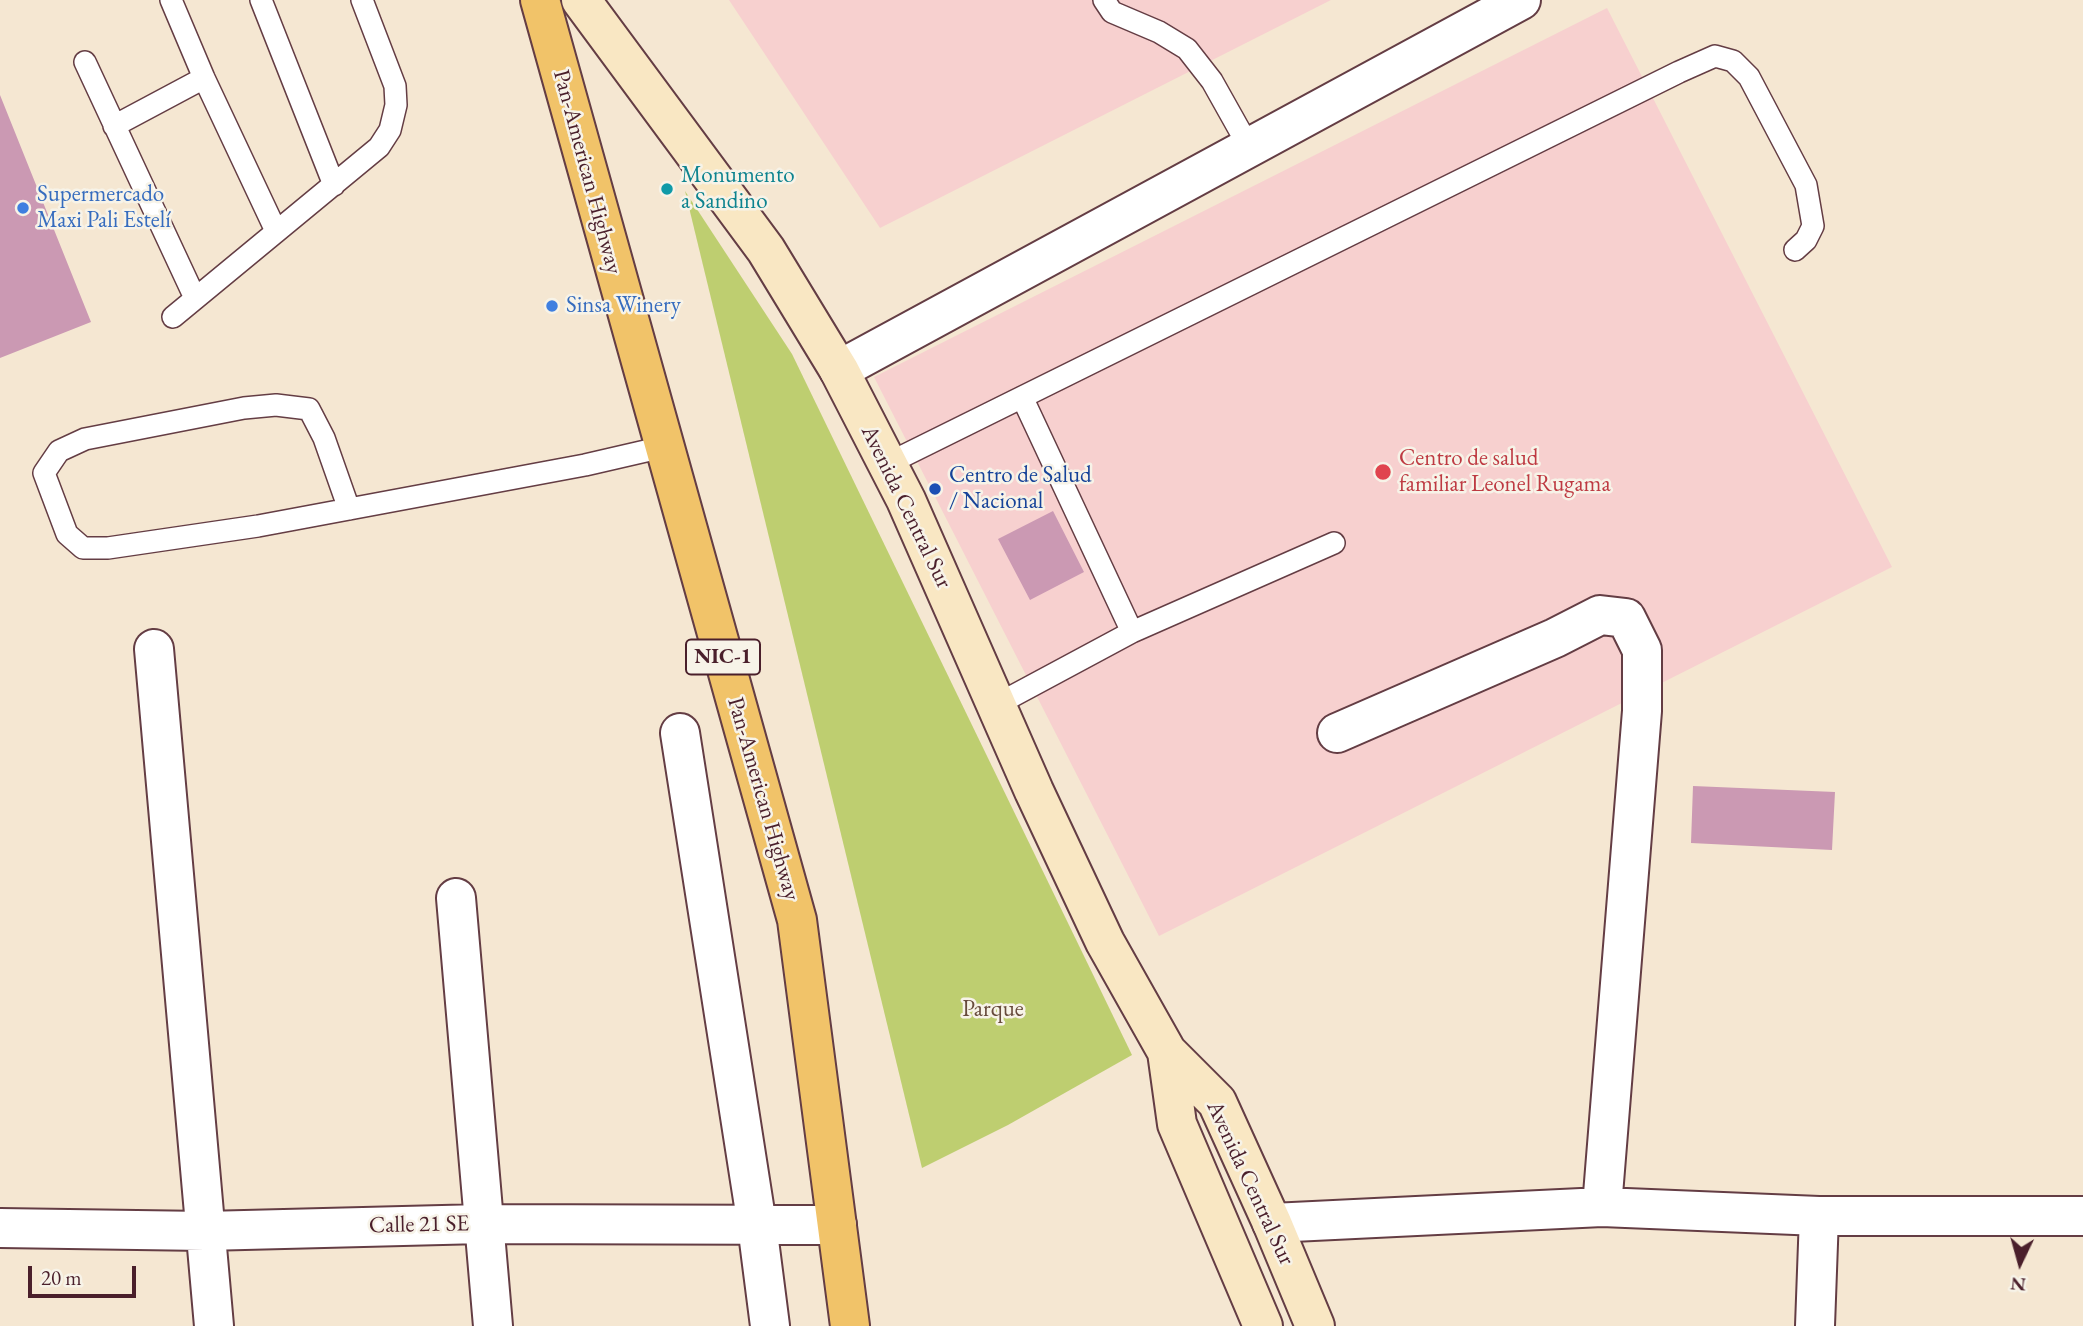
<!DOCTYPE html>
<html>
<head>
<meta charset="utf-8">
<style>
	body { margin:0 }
	#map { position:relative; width:2083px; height:1326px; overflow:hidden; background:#f5e7d2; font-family:"EB Garamond",serif }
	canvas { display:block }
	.north { position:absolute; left:1985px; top:1228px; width:70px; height:70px; -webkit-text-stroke:5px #f7f3e8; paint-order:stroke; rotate:185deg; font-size:19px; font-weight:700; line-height:28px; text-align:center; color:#4a1f2b }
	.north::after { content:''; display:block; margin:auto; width:24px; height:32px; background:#4a1f2b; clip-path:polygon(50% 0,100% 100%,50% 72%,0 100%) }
	.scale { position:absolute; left:28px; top:1266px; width:108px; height:32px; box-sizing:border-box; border:4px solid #4a1f2b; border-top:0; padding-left:9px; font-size:21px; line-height:24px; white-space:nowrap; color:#4a1f2b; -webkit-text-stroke:5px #f7f3e8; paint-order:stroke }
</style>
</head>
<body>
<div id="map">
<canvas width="2083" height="1326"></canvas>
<div class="north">N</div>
<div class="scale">20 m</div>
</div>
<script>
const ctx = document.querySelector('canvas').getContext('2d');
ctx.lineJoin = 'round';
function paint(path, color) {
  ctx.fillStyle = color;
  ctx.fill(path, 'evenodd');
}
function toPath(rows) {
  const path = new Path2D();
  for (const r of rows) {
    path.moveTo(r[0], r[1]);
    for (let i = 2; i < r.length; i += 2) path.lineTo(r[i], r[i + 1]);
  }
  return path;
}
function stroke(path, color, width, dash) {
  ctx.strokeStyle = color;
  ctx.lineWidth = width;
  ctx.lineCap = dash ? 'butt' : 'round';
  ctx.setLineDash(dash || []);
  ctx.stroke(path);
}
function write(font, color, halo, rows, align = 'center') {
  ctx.font = font + ' "EB Garamond",serif';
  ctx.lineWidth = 5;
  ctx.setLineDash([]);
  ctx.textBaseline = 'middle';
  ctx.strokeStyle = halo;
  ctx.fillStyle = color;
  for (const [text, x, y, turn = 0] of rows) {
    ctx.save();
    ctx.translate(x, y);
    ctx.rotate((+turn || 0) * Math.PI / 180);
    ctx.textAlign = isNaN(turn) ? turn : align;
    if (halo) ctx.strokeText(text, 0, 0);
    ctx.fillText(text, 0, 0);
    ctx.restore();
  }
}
paint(toPath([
	[729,0,1331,0,880,228],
	[1607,8,1892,567,1159,936,874,377]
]), '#f7d0cf');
paint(toPath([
	[685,191,792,354,1132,1055,1008,1125,922,1168]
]), '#bece70');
paint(toPath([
	[0,95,91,322,0,358],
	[1053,511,1084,572,1030,600,998,539],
	[1693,786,1835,792,1832,850,1691,843]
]), '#cb99b3');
const lane = toPath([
	[171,0,204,78,276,231],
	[261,0,334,185],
	[1104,0,1112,12,1159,32,1187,49,1212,81,1249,147],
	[85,62,195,298],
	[114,126,204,78],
	[173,317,379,147,390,130,396,105,395,86,362,0],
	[1022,397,1132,632,1334,543],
	[887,464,1679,72,1715,56,1733,61,1749,77,1806,185,1813,226,1806,240,1795,250],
	[349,509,324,438,309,409,276,405,244,408,85,439,59,451,44,473,67,534,83,548,108,548,258,526,585,465,663,447],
	[996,705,1132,632]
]);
const street = toPath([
	[839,370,1521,0],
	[154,649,214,1326],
	[680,733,757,1225,770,1326],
	[1337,733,1555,638,1600,615,1626,618,1642,650,1642,711,1602,1207],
	[456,898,493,1326],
	[1272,1223,1602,1207,1819,1216,2083,1216],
	[0,1228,205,1231,482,1224,837,1225],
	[1815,1326,1819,1216]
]);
const secondary = toPath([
	[581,0,766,250,839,370,906,500,1034,791,1105,942,1167,1052,1217,1102,1272,1223,1315,1326],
	[1167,1052,1177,1124,1263,1326]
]);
const highway = toPath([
	[540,0,797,920,850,1326]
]);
stroke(lane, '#643d44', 24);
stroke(street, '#643d44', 42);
stroke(secondary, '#643d44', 42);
stroke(highway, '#643d44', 42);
stroke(lane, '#fff', 21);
stroke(street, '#fff', 38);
stroke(secondary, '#f9e7c3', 38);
stroke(highway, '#f1c369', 38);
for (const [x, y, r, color] of [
	[667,189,7,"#0f9aa8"],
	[23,208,7,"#3f7fe0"],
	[552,306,7,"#3f7fe0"],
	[1383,472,9,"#e0444e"],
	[935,489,7,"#1a4fb4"]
]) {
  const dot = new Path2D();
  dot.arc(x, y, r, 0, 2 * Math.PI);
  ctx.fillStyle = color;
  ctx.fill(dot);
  stroke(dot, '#f7f3e8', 2.5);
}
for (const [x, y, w] of [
	[723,657,74]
]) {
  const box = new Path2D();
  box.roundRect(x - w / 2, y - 17.5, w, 35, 5);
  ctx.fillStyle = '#f7f3e8';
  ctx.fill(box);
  stroke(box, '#4a1f2b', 2);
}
write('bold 21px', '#4a1f2b', null, [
	["NIC-1",723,657]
]);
write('23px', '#4a1f2b', '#f7f3e8', [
	["Pan-American Highway",587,172,75],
	["Avenida Central Sur",906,507,64],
	["Pan-American Highway",763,799,74],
	["Avenida Central Sur",1250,1183,65],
	["Calle 21 SE",419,1225,-1]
]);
write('23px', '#0d838f', '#f7f3e8', [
	["Monumento",681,176],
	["a Sandino",681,202]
], 'left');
write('23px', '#366cbe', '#f7f3e8', [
	["Supermercado",37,195],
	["Maxi Pali Estelí",37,221],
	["Sinsa Winery",566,306]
], 'left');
write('23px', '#be3a42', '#f7f3e8', [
	["Centro de salud",1399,459],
	["familiar Leonel Rugama",1399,485]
], 'left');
write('23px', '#164399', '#f7f3e8', [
	["Centro de Salud",949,476],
	["/ Nacional",949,502]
], 'left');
write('23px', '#674b3c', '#f7f3e8', [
	["Parque",993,1010]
]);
</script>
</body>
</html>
